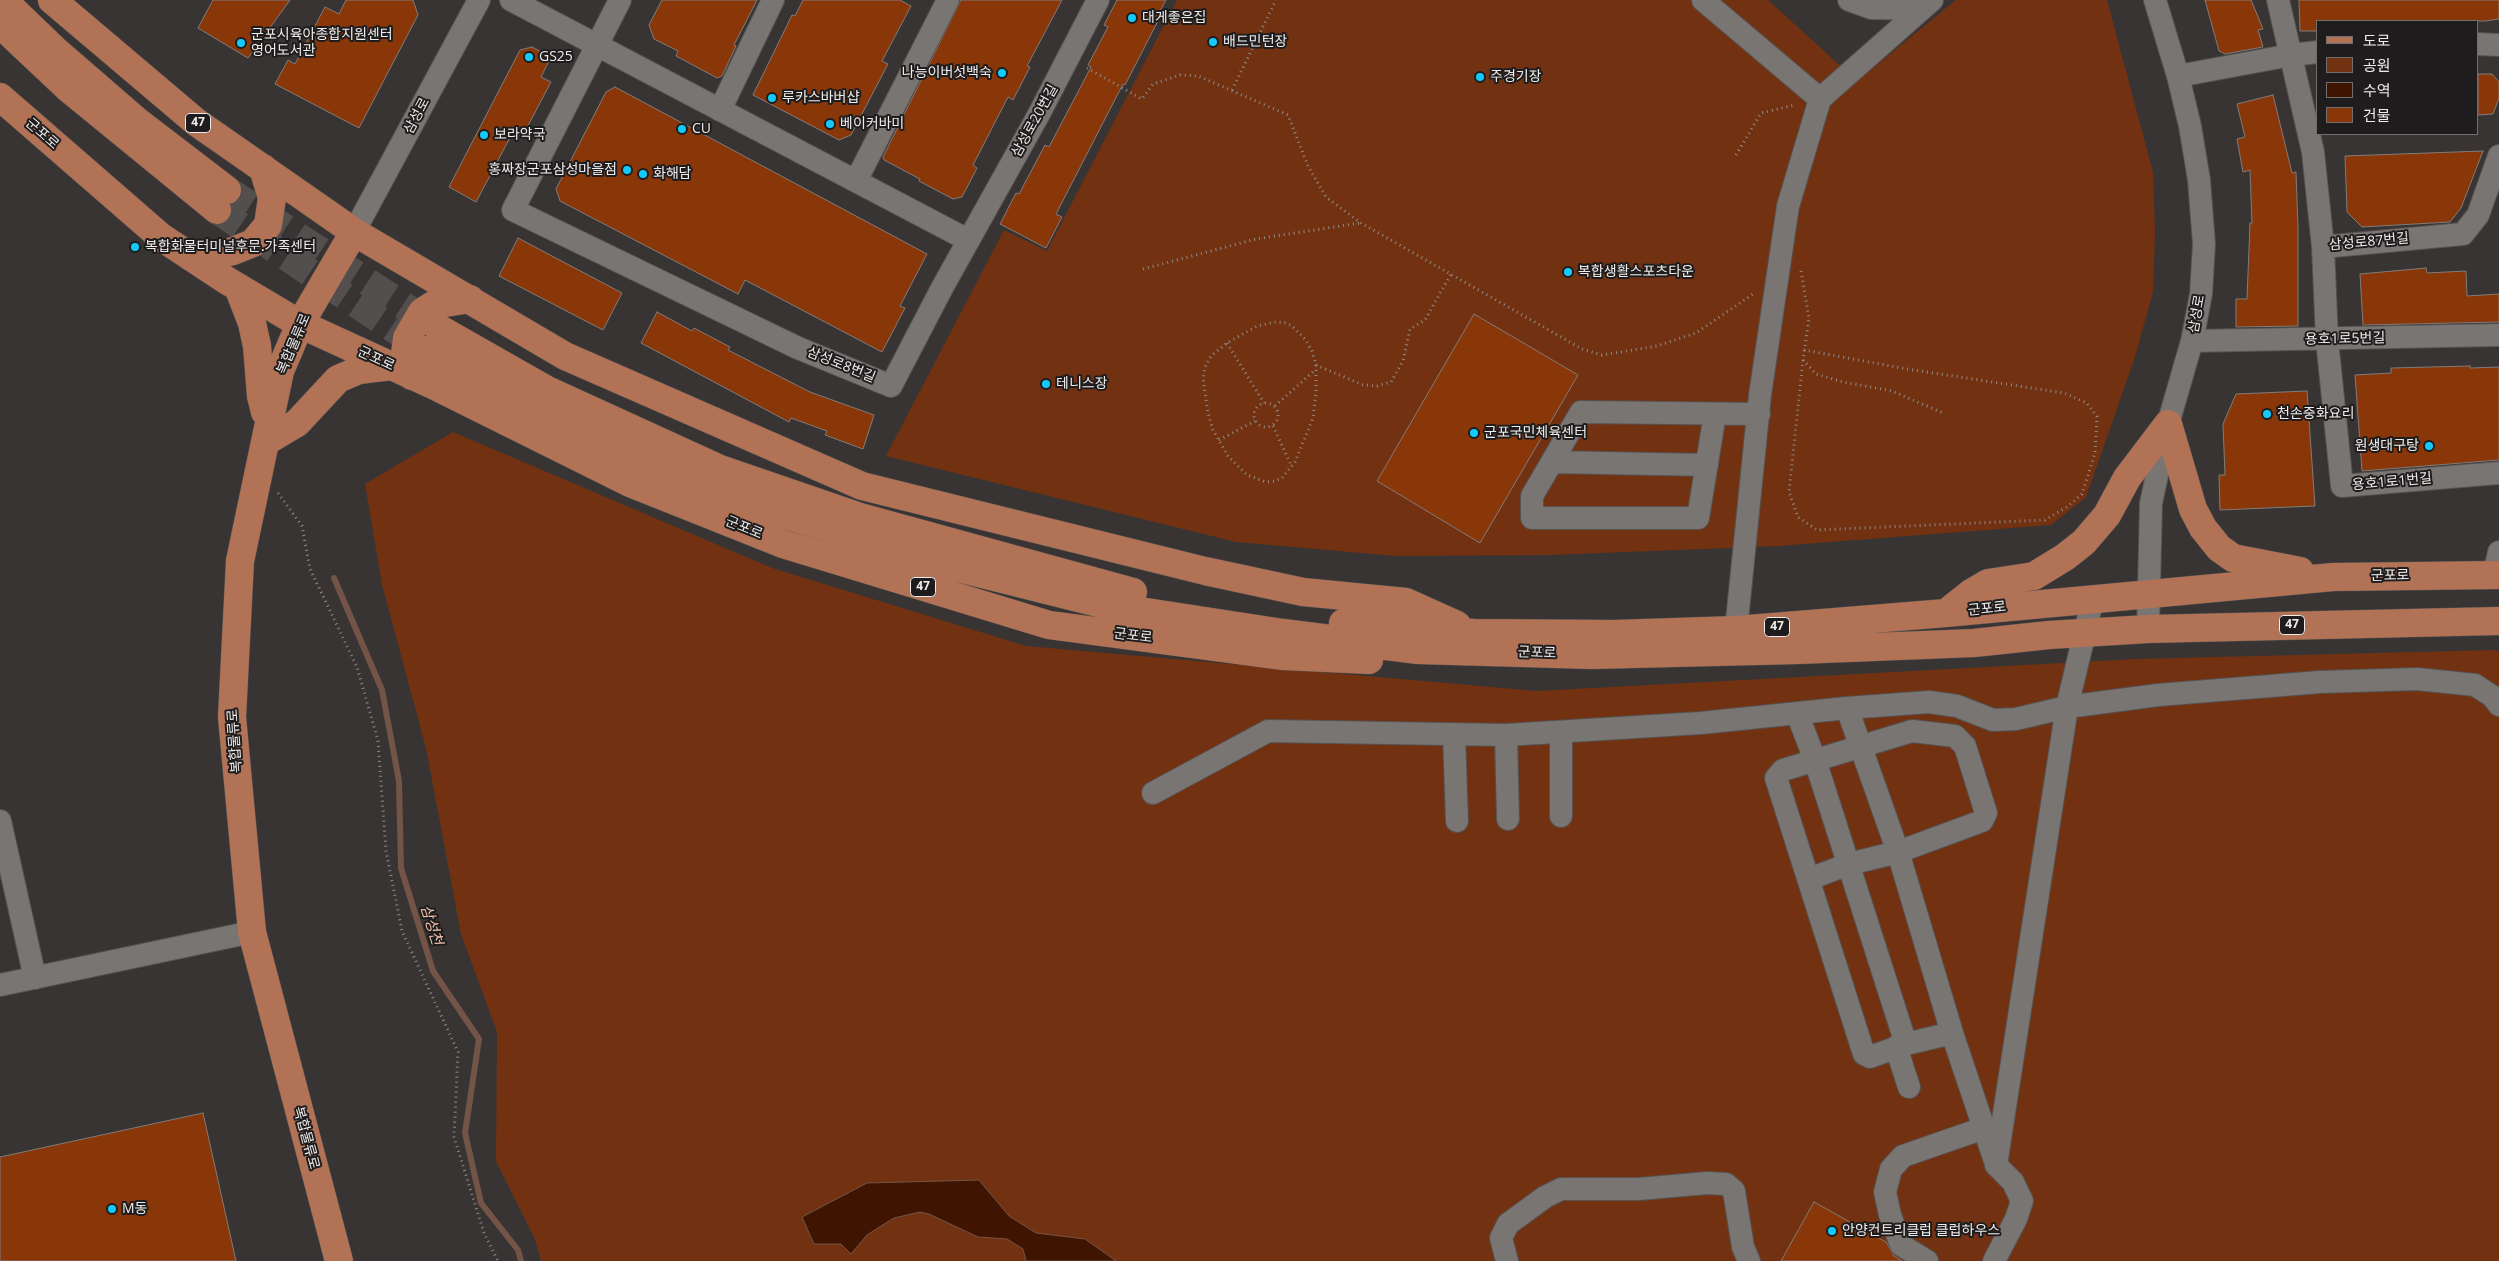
<!DOCTYPE html>
<html>
<head>
<meta charset="utf-8">
<style>
	body { margin:0 }
	#map { position:relative; width:2499px; height:1261px; overflow:hidden; background:#383433; font-family:"Open Sans","Noto Sans KR",sans-serif }
	canvas { display:block }
	.legend { position:absolute; left:2316px; top:20px; width:162px; height:115px; box-sizing:border-box; background:#1e1c1c; border:1px solid #716f6e; margin:0; padding:6px 9px; list-style:none; font-size:15px; color:#eeebea }
	.legend li { display:flex; align-items:center; gap:10px; height:25px }
	.legend b { width:25px; border:1px solid #716f6e }
</style>
</head>
<body>
<div id="map">
<canvas width="2499" height="1261"></canvas>
<ul class="legend">
<li><b style="height:6px;background:#b17255"></b>도로</li>
<li><b style="height:14px;background:#723212"></b>공원</li>
<li><b style="height:14px;background:#3f1401"></b>수역</li>
<li><b style="height:14px;background:#893709"></b>건물</li>
</ul>
</div>
<script>
const ctx = document.querySelector('canvas').getContext('2d');
ctx.lineJoin = 'round';
function paint(path, color) {
  ctx.fillStyle = color;
  ctx.fill(path, 'evenodd');
}
function toPath(rows) {
  const path = new Path2D();
  for (const r of rows) {
    if (r.length === 3) {
      path.moveTo(r[0] + r[2], r[1]);
      path.arc(r[0], r[1], r[2], 0, 2 * Math.PI);
      continue;
    }
    path.moveTo(r[0], r[1]);
    for (let i = 2; i < r.length; i += 2) path.lineTo(r[i], r[i + 1]);
  }
  return path;
}
function stroke(path, color, width, dash) {
  ctx.strokeStyle = color;
  ctx.lineWidth = width;
  ctx.lineCap = dash ? 'butt' : 'round';
  ctx.setLineDash(dash || []);
  ctx.stroke(path);
}
function write(font, color, halo, rows, align = 'center') {
  ctx.font = font + ' "Open Sans","Noto Sans KR",sans-serif';
  ctx.lineWidth = 4;
  ctx.setLineDash([]);
  ctx.textBaseline = 'middle';
  ctx.strokeStyle = halo;
  ctx.fillStyle = color;
  for (const [text, x, y, turn = 0] of rows) {
    ctx.save();
    ctx.translate(x, y);
    ctx.rotate((+turn || 0) * Math.PI / 180);
    ctx.textAlign = isNaN(turn) ? turn : align;
    if (halo) ctx.strokeText(text, 0, 0);
    ctx.fillText(text, 0, 0);
    ctx.restore();
  }
}
paint(toPath([
	[1177,0,1768,0,1857,81,1956,0,2107,0,2153,172,2155,232,2153,292,2134,360,2086,497,2051,525,1778,546,1551,555,1396,556,1236,542,886,456,1004,230,1047,251],
	[453,432,772,568,1026,646,1537,691,2137,659,2496,650,2499,652,2499,1261,541,1261,535,1239,496,1161,497,1032,461,934,426,748,382,585,365,484]
]), '#723212');
const water = toPath([
	[979,1180,1009,1216,1036,1233,1085,1239,1116,1261,1026,1261,1023,1249,1007,1239,978,1237,929,1214,920,1212,894,1218,881,1226,867,1235,851,1254,841,1244,814,1244,802,1217,867,1183,979,1180]
]);
paint(water, '#3f1401');
stroke(water, '#745447', 1);
stroke(toPath([
	[334,578,382,690,399,781,401,868,433,971,479,1039,465,1133,481,1203,518,1250,521,1261]
]), '#745447', 6);
const building = toPath([
	[213,0,290,0,248,58,198,28,213,0],
	[346,0,413,0,418,15,359,128,275,84,288,60,295,64,325,7,339,14,346,0],
	[662,0,757,0,734,45,736,46,722,76,717,78,676,56,678,51,654,39,649,25,662,0],
	[803,0,900,0,911,6,882,61,888,64,851,135,839,140,753,95,792,15,795,16,803,0],
	[961,0,1062,0,1027,66,1030,67,1013,100,1008,97,973,165,977,168,962,197,953,199,919,181,920,179,884,160,883,157,961,0],
	[1117,0,1166,0,1159,13,1161,15,1141,54,1125,85,1123,84,1056,214,1062,217,1046,248,1000,224,1016,193,1019,194,1045,145,1049,147,1091,67,1088,65,1108,27,1104,25,1117,0],
	[2205,0,2251,0,2263,29,2258,30,2263,47,2225,54,2219,51,2205,0],
	[2299,0,2499,0,2499,19,2485,21,2318,21,2318,31,2300,31,2299,0],
	[532,47,551,57,541,77,551,82,522,137,513,132,476,202,449,187,520,50,532,47],
	[2478,74,2492,74,2499,82,2499,98,2493,114,2478,115,2478,74],
	[615,87,927,254,900,306,905,308,882,352,745,280,738,294,560,201,556,189,606,92,615,87],
	[2273,95,2292,173,2296,172,2298,228,2298,326,2236,327,2236,299,2247,299,2250,223,2252,223,2250,170,2243,172,2237,139,2245,137,2237,104,2273,95],
	[2483,151,2461,208,2450,222,2362,227,2347,212,2345,156,2483,151],
	[518,238,622,293,603,330,499,276,518,238],
	[2426,268,2427,273,2466,271,2467,296,2499,294,2499,322,2363,325,2360,274,2426,268],
	[657,312,692,331,694,328,730,347,728,350,810,392,874,415,863,449,825,435,827,431,791,418,789,422,641,343,657,312],
	[1474,314,1578,375,1480,543,1377,481,1474,314],
	[2470,366,2470,368,2499,367,2499,460,2362,471,2355,375,2391,373,2391,368,2470,366],
	[2307,391,2315,506,2220,510,2219,475,2225,475,2223,424,2236,394,2307,391],
	[203,1113,236,1261,0,1261,0,1157,203,1113],
	[1814,1202,1886,1242,1894,1256,1902,1261,1781,1261,1814,1202]
]);
paint(building, '#893709');
stroke(building, '#817c7a', 1);
stroke(toPath([
	[227,190,438,328],
	[217,210,425,350]
]), '#534f4e', 28, [28, 14]);
const minor = toPath([
	[511,0,968,240],
	[620,0,513,210,798,348,891,386,942,288,1039,114,1098,0],
	[1703,0,1820,99],
	[1849,0,1871,8,1922,9],
	[2278,0,2313,152,2323,247,2327,340,2342,486,2499,473],
	[2478,44,2499,45],
	[2178,76,2291,55,2318,52],
	[720,110,773,0],
	[856,181,948,0],
	[354,232,479,0],
	[2323,247,2463,234,2478,215,2499,156],
	[2192,341,2499,335],
	[1715,414,1698,518,1532,518,1532,496,1581,412,1759,414],
	[1552,462,1707,465],
	[2494,575,2499,552],
	[2148,629,2151,503,2168,424,2192,341,2201,294,2204,244,2199,180,2190,126,2178,76,2155,0],
	[1736,630,1760,395,1788,206,1820,99,1932,0],
	[1847,708,1898,852,1952,1033,1995,1161],
	[1797,713,1815,760,1906,1044],
	[1454,735,1457,821],
	[1506,735,1508,819],
	[1153,793,1268,731,1506,735,1701,723,1847,708,1929,702,1957,706,1993,720,2016,719,2067,707,2158,695,2320,682,2417,679,2475,685,2492,696,2499,705],
	[1561,816,1561,732],
	[0,821,35,978],
	[1809,879,1849,864,1898,852,1982,821,1986,813,1965,746,1955,736,1912,731,1783,770,1776,778,1864,1054,1870,1057,1906,1044,1952,1033],
	[0,985,252,932],
	[1896,1047,1909,1087],
	[1507,1261,1501,1238,1508,1224,1545,1197,1561,1189,1639,1189,1707,1183,1726,1184,1734,1191,1743,1247,1749,1261],
	[1927,1261,1901,1245,1890,1215,1885,1192,1891,1169,1903,1156,1984,1128],
	[1994,1261,2016,1219,2022,1201,2013,1182,1996,1165,2067,707,2093,598]
]);
const major = toPath([
	[3,0,55,50,137,121,227,190],
	[52,0,196,122,354,232,565,356,862,486,1205,571,1303,592,1406,602,1457,625],
	[0,24,69,89,217,210],
	[0,97,161,237,226,280,300,324,433,385,630,483,783,544,1049,625,1283,656,1369,660],
	[191,257,216,255,233,251,253,243,268,225,272,198,263,168],
	[238,287,252,323,257,346,261,396,265,412],
	[438,328,547,390,720,469,860,517,1133,592],
	[425,350,635,459,711,492,954,567,1114,607,1283,633,1418,650,1591,655,1798,650,1974,643,2049,635,2148,629,2499,621],
	[412,376,405,354,407,338,422,312,433,305,470,299],
	[2168,424,2193,509,2203,528,2219,548,2233,558,2300,571],
	[265,442,297,423,338,379,359,370,391,366],
	[1946,613,1971,593,1988,583,2034,576,2065,557,2084,542,2107,515,2127,478,2168,424],
	[1343,623,1474,633,1614,634,1736,630,1946,613,2333,577,2499,575],
	[339,1261,252,932,232,717,240,561,280,371,300,324,354,232]
]);
stroke(minor, '#565251', 24);
stroke(major, '#565251', 29);
stroke(toPath([
	[1087,68,1142,99,1153,84,1180,75,1198,76,1288,115,1308,166,1326,197,1361,223,1582,349,1602,355,1657,346,1696,333,1753,294],
	[1232,90,1276,0],
	[1736,155,1761,113,1795,105],
	[1143,269,1256,239,1360,223],
	[1801,271,1809,318,1803,360,1816,374,1843,382,1892,391,1943,413],
	[1227,343,1264,403],
	[1803,360,1789,492,1798,517,1817,530,2045,520,2067,507,2082,494,2095,453,2097,417,2087,403,2064,393,1907,369,1804,350],
	[1316,365,1316,392,1313,418,1295,462,1282,478,1275,481,1266,482,1247,475,1228,456,1213,430,1208,413,1203,378,1205,367,1211,356,1227,343,1257,326,1276,322,1286,323,1292,326,1305,339,1312,351,1316,365,1363,385,1377,386,1391,382,1403,361,1410,329,1425,320,1451,274],
	[1266,415,12],
	[1275,406,1315,370],
	[1273,426,1292,467],
	[1219,440,1255,421],
	[278,493,302,526,310,569,357,667,378,741,386,851,402,931,458,1052,454,1137,484,1233,498,1261]
]), '#8f8b8a', 3, [1, 4]);
stroke(minor, '#797573', 22);
stroke(major, '#b17255', 28);
for (const [x, y, r, color] of [
	[1132,18,5,"#14cafb"],
	[1213,42,5,"#14cafb"],
	[241,43,5,"#14cafb"],
	[529,57,5,"#14cafb"],
	[1002,73,5,"#14cafb"],
	[1480,77,5,"#14cafb"],
	[772,98,5,"#14cafb"],
	[830,124,5,"#14cafb"],
	[682,129,5,"#14cafb"],
	[484,135,5,"#14cafb"],
	[627,170,5,"#14cafb"],
	[643,174,5,"#14cafb"],
	[135,247,5,"#14cafb"],
	[1568,272,5,"#14cafb"],
	[1046,384,5,"#14cafb"],
	[2267,414,5,"#14cafb"],
	[1474,433,5,"#14cafb"],
	[2429,446,5,"#14cafb"],
	[112,1209,5,"#14cafb"],
	[1832,1231,5,"#14cafb"]
]) {
  const dot = new Path2D();
  dot.arc(x, y, r, 0, 2 * Math.PI);
  ctx.fillStyle = color;
  ctx.fill(dot);
  stroke(dot, '#1e1c1c', 2);
}
for (const [x, y, w] of [
	[198,123,25],
	[923,587,25],
	[2292,625,25],
	[1777,627,25]
]) {
  const box = new Path2D();
  box.roundRect(x - w / 2, y - 9.5, w, 19, 4);
  ctx.fillStyle = '#1e1c1c';
  ctx.fill(box);
  stroke(box, '#eeebea', 1);
}
write('bold 12px', '#eeebea', null, [
	["47",198,123],
	["47",923,587],
	["47",2292,625],
	["47",1777,627]
]);
write('14px', '#eeebea', '#1e1c1c', [
	["대게좋은집",1142,18],
	["군포시육아종합지원센터",251,35],
	["영어도서관",251,51],
	["배드민턴장",1223,42],
	["GS25",539,57],
	["나능이버섯백숙",992,73,"right"],
	["주경기장",1490,77],
	["루카스바버샵",782,98],
	["베이커바미",840,124],
	["CU",692,129],
	["보라약국",494,135],
	["홍짜장군포삼성마을점",617,170,"right"],
	["화해담",653,174],
	["복합화물터미널후문.가족센터",145,247],
	["복합생활스포츠타운",1578,272],
	["테니스장",1056,384],
	["천손중화요리",2277,414],
	["군포국민체육센터",1484,433],
	["원생대구탕",2419,446,"right"],
	["M동",122,1209],
	["안양컨트리클럽 클럽하우스",1842,1231]
], 'left');
write('14px', '#eeebea', '#1e1c1c', [
	["삼성로",417,116,-62],
	["삼성로20번길",1035,121,-61],
	["군포로",42,134,41],
	["삼성로87번길",2369,242,-5],
	["삼성로",2197,314,-80],
	["용호1로5번길",2345,339,-1],
	["복합물류로",294,344,-67],
	["군포로",376,359,25],
	["삼성로8번길",841,365,22],
	["용호1로1번길",2392,482,-5],
	["군포로",744,528,22],
	["군포로",2390,576,-1],
	["군포로",1987,609,-6],
	["군포로",1133,636,7],
	["군포로",1537,653,2],
	["복합물류로",235,741,-94],
	["복합물류로",306,1138,75]
]);
write('italic 15px', '#f3c3af', '#1e1c1c', [
	["삼성천",431,925,73]
]);
</script>
</body>
</html>
